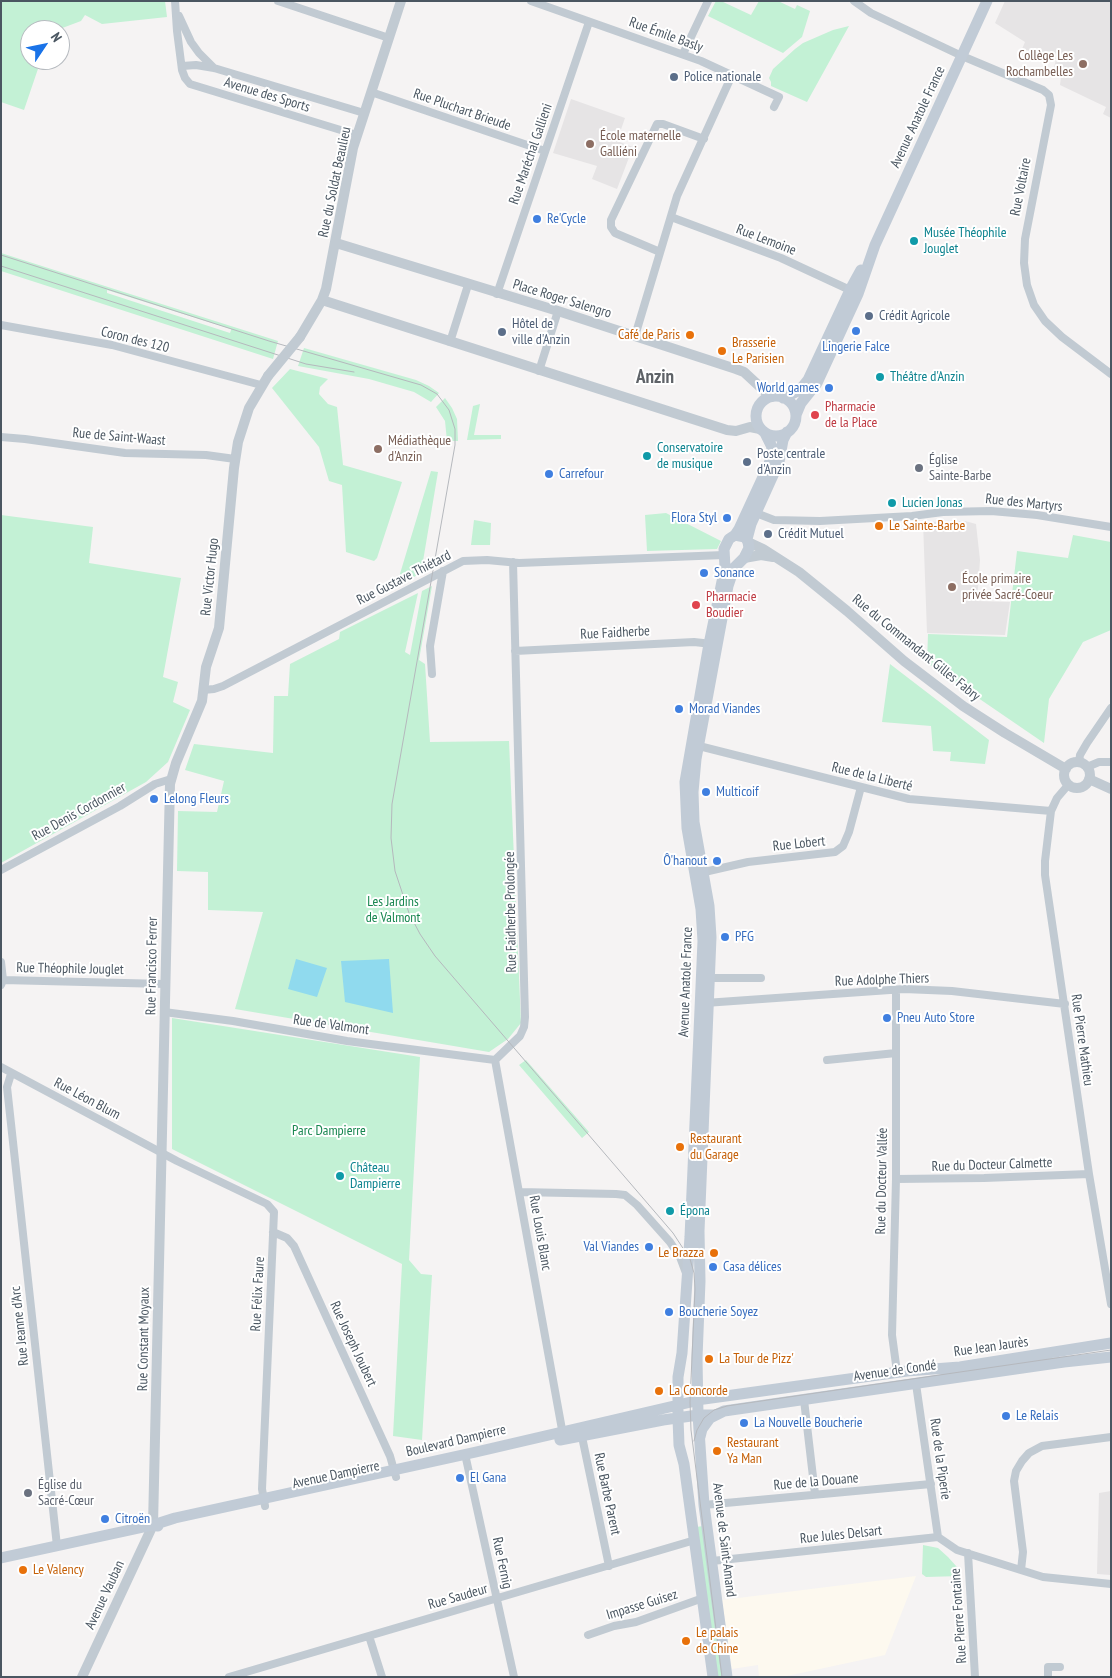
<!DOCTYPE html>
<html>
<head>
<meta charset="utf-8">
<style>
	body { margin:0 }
	#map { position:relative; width:1112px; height:1678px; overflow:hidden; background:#f5f3f3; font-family:"PT Sans Narrow",sans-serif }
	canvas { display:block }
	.frame { position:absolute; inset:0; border:2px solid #4a5661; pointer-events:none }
	.north { position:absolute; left:20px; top:20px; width:50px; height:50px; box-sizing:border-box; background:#fff; border:1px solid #b7bbc0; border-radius:50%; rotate:56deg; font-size:14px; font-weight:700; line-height:20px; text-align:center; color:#4a5661 }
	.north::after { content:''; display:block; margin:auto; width:18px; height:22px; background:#1a73e8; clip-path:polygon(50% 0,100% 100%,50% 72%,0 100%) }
</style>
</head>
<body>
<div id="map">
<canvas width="1112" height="1678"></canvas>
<div class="frame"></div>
<div class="north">N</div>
</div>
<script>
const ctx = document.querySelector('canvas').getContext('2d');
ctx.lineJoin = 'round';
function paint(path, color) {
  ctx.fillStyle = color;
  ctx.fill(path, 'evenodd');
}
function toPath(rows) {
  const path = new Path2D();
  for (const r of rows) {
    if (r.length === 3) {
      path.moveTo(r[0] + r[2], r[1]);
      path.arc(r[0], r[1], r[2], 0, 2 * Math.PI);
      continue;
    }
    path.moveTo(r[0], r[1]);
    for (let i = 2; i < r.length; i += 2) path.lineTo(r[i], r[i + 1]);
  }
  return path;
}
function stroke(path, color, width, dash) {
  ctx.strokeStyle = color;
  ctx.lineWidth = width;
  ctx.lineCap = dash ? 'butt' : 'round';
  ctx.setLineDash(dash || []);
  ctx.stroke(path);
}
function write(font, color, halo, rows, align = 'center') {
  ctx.font = font + ' "PT Sans Narrow",sans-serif';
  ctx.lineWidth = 4;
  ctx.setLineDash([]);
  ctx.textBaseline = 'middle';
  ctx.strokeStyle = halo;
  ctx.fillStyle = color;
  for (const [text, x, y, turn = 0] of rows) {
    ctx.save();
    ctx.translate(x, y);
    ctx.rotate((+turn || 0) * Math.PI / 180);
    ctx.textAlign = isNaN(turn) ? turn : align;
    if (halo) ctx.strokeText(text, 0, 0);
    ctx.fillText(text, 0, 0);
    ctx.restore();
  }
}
paint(toPath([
	[916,1576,885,1655,782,1677,759,1677,758,1665,732,1669,722,1600]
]), '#fdf9ef');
paint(toPath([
	[1005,1,1111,1,1111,118,1103,114,1106,107,1060,85,1061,77,1054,68,1056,59,1050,55,1022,49,1025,42,995,23],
	[571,99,625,118,617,141,633,147,617,189,592,179,597,166,553,153],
	[965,521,976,524,980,560,977,601,1010,602,1005,635,927,633,923,522],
	[1111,1491,1111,1575,1097,1574,1099,1493]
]), '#e6e4e5');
paint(toPath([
	[1,1,165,1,167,17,102,24,85,15,81,21,57,30,30,30,30,60,41,60,24,110,1,102],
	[716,1,721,1,751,15,759,1,778,1,795,9,797,5,810,11,802,37,783,53,708,16],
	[849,26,807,102,771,86,771,82,769,78,773,69,795,49,803,43,833,30],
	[1,253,278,341,273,359,1,271],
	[107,290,231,329,231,330,230,333,107,293],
	[304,348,416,380,429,386,439,393,431,402,414,392,369,379,298,366],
	[290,369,328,379,320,387,319,394,328,404,337,407,343,465,402,482,377,558,374,561,346,552,342,485,329,481,319,447,272,388],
	[445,398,452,408,457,419,458,441,447,441,445,421,436,407],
	[480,404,474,435,501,435,501,439,467,440,473,406],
	[431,471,438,472,421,573,396,587],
	[666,513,721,541,717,549,647,551,645,515],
	[1,515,93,527,89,563,181,578,163,677,178,682,173,702,190,710,168,762,146,782,1,863],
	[474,520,491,523,490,545,471,545],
	[1073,535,1111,542,1111,630,1083,642,1049,699,1044,743,927,663,928,634,1007,637,1017,551,1068,558],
	[432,586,419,660,425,664,430,742,509,741,521,1023,508,1039,489,1052,235,1009,263,912,208,910,208,872,177,871,178,811,217,812,224,781,185,770,194,744,273,753,274,696,288,696,290,664,339,639,340,632,418,593,405,652,410,655,422,591],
	[890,664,989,740,985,764,950,761,951,752,933,751,931,726,882,722],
	[172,1018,420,1057,409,1260,421,1274,432,1275,422,1440,393,1436,402,1264,172,1149],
	[526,1060,589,1132,582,1138,519,1065],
	[703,1526,723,1677,716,1677,696,1527],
	[923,1545,938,1548,948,1557,957,1567,961,1576,926,1577,922,1574]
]), '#c3f1d5');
paint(toPath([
	[296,959,327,968,317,997,288,989],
	[389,959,393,1013,345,1002,341,961]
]), '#90daee');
stroke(toPath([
	[175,1,177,31,182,70,185,78,190,84,357,135],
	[278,1,389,38],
	[531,1,701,61,779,97,774,107],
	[854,1,871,13,962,56,1043,90,1049,95,1051,105,1025,239,1024,263,1027,285,1034,305,1045,321,1062,337,1111,374],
	[179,16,191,42,199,53,214,68],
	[683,54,708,1],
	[182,66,196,65,214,68,364,113],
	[371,92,545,151],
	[671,217,781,258,850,290],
	[660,252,615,233,611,227,611,220,657,124,663,124,704,139],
	[497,294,589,22],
	[1,325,112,345,261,385],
	[635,336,677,196,732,75],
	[450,342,468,285],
	[539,371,558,311],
	[1,437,25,439,125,453,206,455,235,459],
	[756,513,774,520,820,521,912,516,943,512,991,511,1037,515,1111,527],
	[515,651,694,642,712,644],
	[432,674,430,646,443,571],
	[203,690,214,689,223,686,463,561,487,560,519,563,724,555],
	[695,745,909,799,1051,811],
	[1079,762,1080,755,1087,743,1111,708],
	[1087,767,1099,762,1111,762],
	[1069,784,1057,798,1051,811,1045,861,1045,875,1089,1174,1111,1304],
	[1,870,120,806,155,784,171,779],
	[700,873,748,862,835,852,843,846,849,832,861,787],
	[1,962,3,980,1,985],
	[706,978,761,978],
	[3,980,165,984],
	[896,990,896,1179,892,1335,897,1372],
	[705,1003,904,989,952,991,1065,1004],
	[164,1012,233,1021,347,1041,495,1060],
	[495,1060,520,1036,524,1027,525,1017,513,562],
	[495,1060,563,1435],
	[827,1060,896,1053],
	[1,1067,177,1161,267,1204,274,1212,262,1489,265,1506],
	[11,1074,7,1087,57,1546],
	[896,1179,984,1178,1089,1174],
	[519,1192,616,1194,625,1195,637,1205,670,1242,680,1257,686,1273],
	[273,1232,287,1238,294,1246,390,1456,396,1477],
	[916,1384,938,1537],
	[804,1400,815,1494],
	[581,1432,609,1566],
	[465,1454,514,1677],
	[704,1505,931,1484],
	[968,1553,975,1677],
	[712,1561,938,1537,957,1550,1043,1577,1111,1584],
	[1021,1570,1023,1552,1014,1481,1016,1471,1022,1461,1029,1453,1042,1446,1111,1437],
	[588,1635,614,1626,636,1622,703,1598],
	[369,1636,382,1677],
	[229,1677,695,1540],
	[1048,1677,1048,1667,1060,1667]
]), '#c1cad2', 8);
stroke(toPath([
	[336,243,558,311,736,369,744,372,771,397],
	[322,300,727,430,736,431,750,427,760,429],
	[300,337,322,300,326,289,353,148,401,1],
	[748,542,763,549,799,572,847,611,904,661,963,706,1005,733,1066,769],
	[744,558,761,555,773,557],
	[1077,775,13],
	[1089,779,1111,789],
	[82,1677,153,1525,170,784,176,763,202,701,206,667,219,628,234,468,238,442,249,408,268,376]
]), '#c1cad2', 10);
stroke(toPath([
	[776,416,20],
	[783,398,800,390,808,380,850,290,861,270],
	[796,415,801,403,817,383,858,294,875,245,987,1],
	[747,539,751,524,779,462,783,440,787,432],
	[700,1437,702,1429,710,1418,724,1411,1064,1362,1111,1357],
	[560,1440,663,1420,698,1415,715,1415],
	[153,1525,175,1518,476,1452,704,1399,907,1371,960,1367,1111,1343],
	[1,1558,153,1525,158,1526],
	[713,1677,684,1464,679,1445,678,1418,678,1377,682,1353,690,1237,703,941,701,909,687,828,685,782,709,644,725,567,724,549,729,539,735,535,739,529,769,464,771,457,772,447,765,433],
	[727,1677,704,1505,698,1415,697,1358,700,1281,699,1231,711,937,709,906,694,822,693,792,696,759,728,586,734,568,744,558,749,548,748,542,745,537,735,535]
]), '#c1cbd6', 11);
stroke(toPath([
	[1,255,269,341,421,385,437,394,449,410,455,429,455,445,392,804,391,838,395,871,409,913,420,934,435,956,673,1233,690,1259,694,1273,695,1289,690,1402,691,1430,722,1677],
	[1,266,306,364,354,372],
	[694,1441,697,1430,704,1418,714,1410,727,1406,1111,1350]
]), '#b5b8bd', 1);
stroke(toPath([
	[268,376,300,337]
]), '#c1cad2', 10);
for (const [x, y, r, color] of [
	[1083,64,5,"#8d6e63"],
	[674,77,5,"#5c6f8a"],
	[590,144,5,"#8d6e63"],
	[537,219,5,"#3f7fe0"],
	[914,241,5,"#0f9aa8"],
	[869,316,5,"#5c6f8a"],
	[856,331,5,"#3f7fe0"],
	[502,332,5,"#5c6f8a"],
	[690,335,5,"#e8710a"],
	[722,351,5,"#e8710a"],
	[880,377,5,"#0f9aa8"],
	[829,388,5,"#3f7fe0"],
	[815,415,5,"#e0444e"],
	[378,449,5,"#8d6e63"],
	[647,456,5,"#0f9aa8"],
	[747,462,5,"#5c6f8a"],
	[919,468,5,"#6b7280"],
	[549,474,5,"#3f7fe0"],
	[892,503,5,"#0f9aa8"],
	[727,518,5,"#3f7fe0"],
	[879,526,5,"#e8710a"],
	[768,534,5,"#5c6f8a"],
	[704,573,5,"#3f7fe0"],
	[952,587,5,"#8d6e63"],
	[696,605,5,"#e0444e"],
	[679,709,5,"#3f7fe0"],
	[706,792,5,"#3f7fe0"],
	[154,799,5,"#3f7fe0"],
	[717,861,5,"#3f7fe0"],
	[725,937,5,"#3f7fe0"],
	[887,1018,5,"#3f7fe0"],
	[680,1147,5,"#e8710a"],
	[340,1176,5,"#0f9aa8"],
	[670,1211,5,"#0f9aa8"],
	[649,1247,5,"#3f7fe0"],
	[714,1253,5,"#e8710a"],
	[713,1267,5,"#3f7fe0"],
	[669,1312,5,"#3f7fe0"],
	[709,1359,5,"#e8710a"],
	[659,1391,5,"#e8710a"],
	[1006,1416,5,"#3f7fe0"],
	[744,1423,5,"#3f7fe0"],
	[717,1451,5,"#e8710a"],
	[460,1478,5,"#3f7fe0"],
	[28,1493,5,"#6b7280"],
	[105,1519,5,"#3f7fe0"],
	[23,1570,5,"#e8710a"],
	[686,1641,5,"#e8710a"]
]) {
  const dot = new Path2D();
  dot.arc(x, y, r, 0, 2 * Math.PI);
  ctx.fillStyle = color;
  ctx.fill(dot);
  stroke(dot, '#fff', 2);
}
write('14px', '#4a5661', '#fff', [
	["Rue Émile Basly",666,35,20],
	["Avenue des Sports",267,95,17],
	["Rue Pluchart Brieude",462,110,19],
	["Avenue Anatole France",918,117,-65],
	["Rue Maréchal Gallieni",531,154,-71],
	["Rue du Soldat Beaulieu",335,182,-78],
	["Rue Voltaire",1021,187,-79],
	["Rue Lemoine",766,240,21],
	["Place Roger Salengro",562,299,17],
	["Coron des 120",135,340,14],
	["Rue de Saint-Waast",119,437,5],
	["Rue des Martyrs",1024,503,6],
	["Rue Victor Hugo",210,577,-84],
	["Rue Gustave Thiétard",404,578,-27],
	["Rue Faidherbe",615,633,-3],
	["Rue du Commandant Gilles Fabry",916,648,39],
	["Rue de la Liberté",872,777,14],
	["Rue Denis Cordonnier",79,812,-29],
	["Rue Lobert",799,844,-6],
	["Rue Faidherbe Prolongée",511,912,-91],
	["Rue Francisco Ferrer",152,966,-89],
	["Rue Théophile Jouglet",70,969,1],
	["Rue Adolphe Thiers",882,980,-2],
	["Avenue Anatole France",686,982,-88],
	["Rue de Valmont",331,1025,8],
	["Rue Pierre Mathieu",1082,1040,82],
	["Rue Léon Blum",87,1099,28],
	["Rue du Docteur Calmette",992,1165,-2],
	["Rue du Docteur Vallée",882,1181,-89],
	["Rue Louis Blanc",540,1233,80],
	["Rue Félix Faure",258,1294,-87],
	["Rue Jeanne d'Arc",20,1326,-96],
	["Rue Constant Moyaux",144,1339,-89],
	["Rue Joseph Joubert",353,1344,65],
	["Rue Jean Jaurès",991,1347,-8],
	["Avenue de Condé",895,1371,-8],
	["Boulevard Dampierre",456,1441,-13],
	["Rue de la Piperie",940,1459,82],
	["Avenue Dampierre",336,1475,-12],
	["Rue de la Douane",816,1482,-5],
	["Rue Barbe Parent",607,1494,78],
	["Rue Jules Delsart",841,1535,-6],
	["Avenue de Saint-Amand",724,1540,83],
	["Rue Fernig",502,1563,78],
	["Avenue Vauban",105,1595,-65],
	["Rue Saudeur",458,1597,-16],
	["Impasse Guisez",642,1605,-17],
	["Rue Pierre Fontaine",959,1616,-94]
]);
write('14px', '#785e54', '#fff', [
	["Collège Les",1073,56,"right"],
	["Rochambelles",1073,72,"right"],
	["École maternelle",600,136],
	["Galliéni",600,152],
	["Médiathèque",388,441],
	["d'Anzin",388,457],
	["École primaire",962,579],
	["privée Sacré-Coeur",962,595]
], 'left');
write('14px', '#4e5e75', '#fff', [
	["Police nationale",684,77],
	["Crédit Agricole",879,316],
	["Hôtel de",512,324],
	["ville d'Anzin",512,340],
	["Poste centrale",757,454],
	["d'Anzin",757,470],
	["Crédit Mutuel",778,534]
], 'left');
write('14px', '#366cbe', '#fff', [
	["Re'Cycle",547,219],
	["Lingerie Falce",856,347,"center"],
	["World games",819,388,"right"],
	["Carrefour",559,474],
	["Flora Styl",717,518,"right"],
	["Sonance",714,573],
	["Morad Viandes",689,709],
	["Multicoif",716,792],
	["Lelong Fleurs",164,799],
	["Ô'hanout",707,861,"right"],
	["PFG",735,937],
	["Pneu Auto Store",897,1018],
	["Val Viandes",639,1247,"right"],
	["Casa délices",723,1267],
	["Boucherie Soyez",679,1312],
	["Le Relais",1016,1416],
	["La Nouvelle Boucherie",754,1423],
	["El Gana",470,1478],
	["Citroën",115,1519]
], 'left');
write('14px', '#0d838f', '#fff', [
	["Musée Théophile",924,233],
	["Jouglet",924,249],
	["Théâtre d'Anzin",890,377],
	["Conservatoire",657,448],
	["de musique",657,464],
	["Lucien Jonas",902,503],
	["Château",350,1168],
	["Dampierre",350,1184],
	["Épona",680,1211]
], 'left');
write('14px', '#c56008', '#fff', [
	["Café de Paris",680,335,"right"],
	["Brasserie",732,343],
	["Le Parisien",732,359],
	["Le Sainte-Barbe",889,526],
	["Restaurant",690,1139],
	["du Garage",690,1155],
	["Le Brazza",704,1253,"right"],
	["La Tour de Pizz'",719,1359],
	["La Concorde",669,1391],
	["Restaurant",727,1443],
	["Ya Man",727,1459],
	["Le Valency",33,1570],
	["Le palais",696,1633],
	["de Chine",696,1649]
], 'left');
write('14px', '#be3a42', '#fff', [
	["Pharmacie",825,407],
	["de la Place",825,423],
	["Pharmacie",706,597],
	["Boudier",706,613]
], 'left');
write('14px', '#5b616d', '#fff', [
	["Église",929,460],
	["Sainte-Barbe",929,476],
	["Église du",38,1485],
	["Sacré-Cœur",38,1501]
], 'left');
write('14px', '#17864f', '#fff', [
	["Les Jardins",393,902],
	["de Valmont",393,918],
	["Parc Dampierre",329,1131]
]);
write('bold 19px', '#5f6368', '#fff', [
	["Anzin",655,378]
]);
</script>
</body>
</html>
